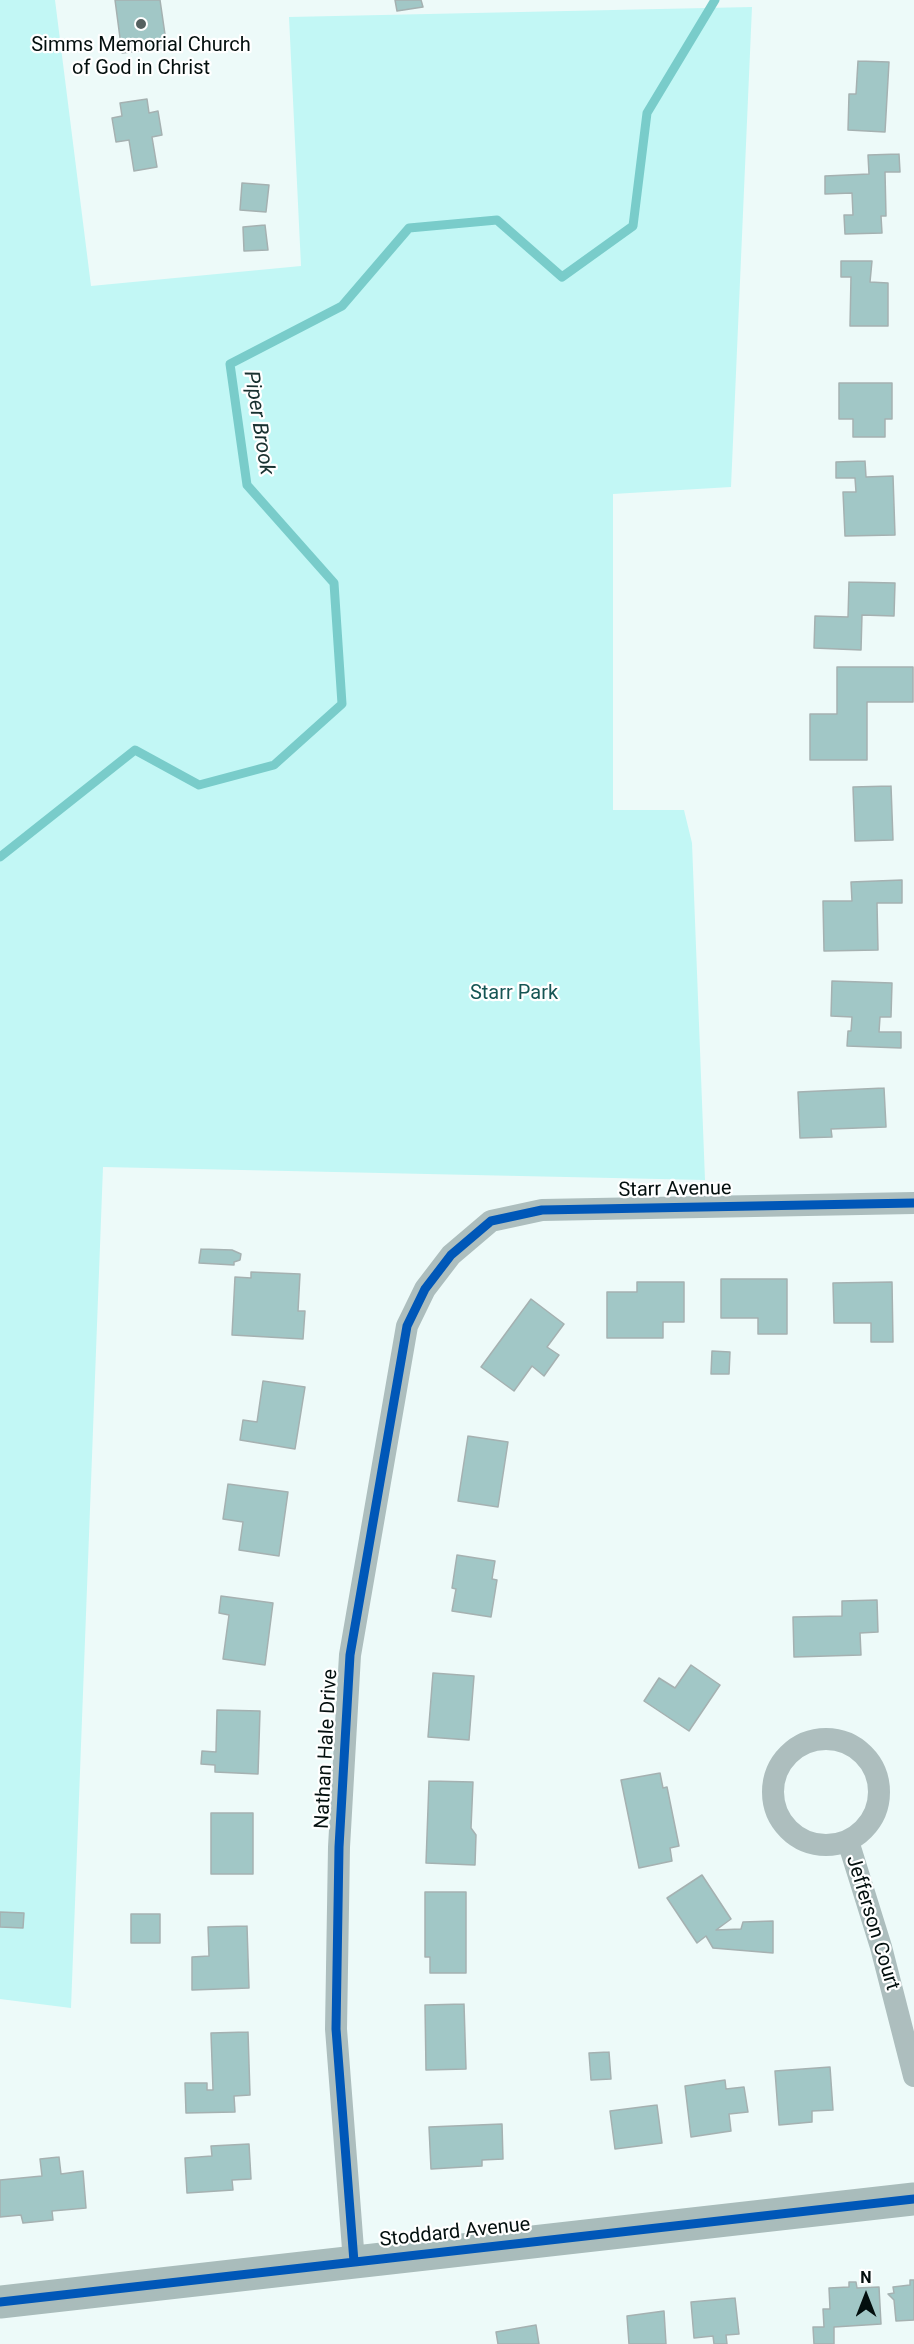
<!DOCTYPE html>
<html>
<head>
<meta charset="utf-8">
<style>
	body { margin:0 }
	#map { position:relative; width:914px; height:2344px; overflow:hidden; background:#edfaf9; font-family:Roboto,sans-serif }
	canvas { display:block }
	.north { position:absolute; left:836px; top:2266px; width:60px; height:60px; -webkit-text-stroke:4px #fff; paint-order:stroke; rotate:0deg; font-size:16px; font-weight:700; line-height:24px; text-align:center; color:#030f0e }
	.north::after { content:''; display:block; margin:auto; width:21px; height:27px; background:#030f0e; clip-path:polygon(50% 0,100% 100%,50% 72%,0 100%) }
</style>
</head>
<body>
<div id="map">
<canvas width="914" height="2344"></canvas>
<div class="north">N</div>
</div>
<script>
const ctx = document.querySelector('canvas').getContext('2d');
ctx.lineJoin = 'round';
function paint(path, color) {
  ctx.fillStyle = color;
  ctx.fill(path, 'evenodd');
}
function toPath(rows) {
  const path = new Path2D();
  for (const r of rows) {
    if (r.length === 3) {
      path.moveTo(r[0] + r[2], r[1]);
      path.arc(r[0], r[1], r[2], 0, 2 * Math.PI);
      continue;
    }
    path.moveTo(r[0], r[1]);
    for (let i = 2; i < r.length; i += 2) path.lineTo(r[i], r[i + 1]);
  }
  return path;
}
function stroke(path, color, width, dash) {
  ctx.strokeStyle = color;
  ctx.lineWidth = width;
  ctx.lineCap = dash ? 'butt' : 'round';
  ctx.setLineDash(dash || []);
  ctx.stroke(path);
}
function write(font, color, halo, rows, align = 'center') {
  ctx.font = font + ' Roboto,sans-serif';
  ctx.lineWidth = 4.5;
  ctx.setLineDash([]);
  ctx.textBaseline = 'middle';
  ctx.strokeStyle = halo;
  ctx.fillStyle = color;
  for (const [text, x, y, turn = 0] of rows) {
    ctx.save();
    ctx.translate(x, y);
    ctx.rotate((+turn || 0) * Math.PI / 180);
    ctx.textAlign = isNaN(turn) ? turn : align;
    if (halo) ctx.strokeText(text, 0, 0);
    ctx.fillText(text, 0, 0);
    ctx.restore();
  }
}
paint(toPath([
	[0,0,55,0,91,286,301,266,289,17,752,7,731,487,613,494,613,810,684,810,692,843,705,1180,103,1167,71,2008,0,1999]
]), '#c2f7f5');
stroke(toPath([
	[0,857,135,750,199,785,274,765,342,704,334,583,247,485,230,364,342,306,409,228,497,220,562,277,633,226,647,113,715,0]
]), '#79ccca', 9);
const building = toPath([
	[115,0,160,0,167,48,122,53,115,0],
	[395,0,421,0,423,7,397,11,395,0],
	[858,61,889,62,885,132,848,130,849,94,856,94,858,61],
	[147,99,149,113,158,111,162,135,152,137,157,167,134,171,129,140,116,142,112,118,122,116,120,103,147,99],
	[899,154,900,172,885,172,886,216,881,216,882,233,845,234,844,215,853,215,852,193,825,194,825,176,869,174,868,155,899,154],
	[242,183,269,185,266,212,240,210,242,183],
	[265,225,268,250,244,251,243,227,265,225],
	[841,261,872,261,870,282,888,283,888,326,850,326,851,277,841,277,841,261],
	[839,383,892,383,892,419,885,419,885,437,853,437,853,419,839,419,839,383],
	[865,461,866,477,893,476,895,535,845,536,843,492,856,492,855,478,836,478,836,462,865,461],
	[849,582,895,583,894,616,862,615,861,650,814,648,815,616,848,617,849,582],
	[837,667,913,667,913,702,867,702,867,760,810,760,810,714,837,714,837,667],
	[891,786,893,840,855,841,853,787,891,786],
	[902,880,902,903,877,903,878,950,824,951,823,901,852,901,851,882,902,880],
	[832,981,892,983,891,1017,880,1017,879,1032,901,1032,901,1048,847,1046,848,1031,851,1031,852,1017,831,1016,832,981],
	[884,1088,886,1127,831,1129,832,1137,800,1138,798,1092,884,1088],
	[201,1249,232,1250,241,1254,240,1260,234,1262,234,1265,199,1263,201,1249],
	[251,1272,300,1274,298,1311,305,1311,303,1339,232,1335,235,1277,251,1278,251,1272],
	[721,1279,787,1279,787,1334,758,1334,758,1318,721,1318,721,1279],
	[637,1282,684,1282,684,1322,663,1322,663,1338,607,1338,607,1292,637,1292,637,1282],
	[892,1282,893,1342,871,1342,871,1323,834,1323,833,1283,892,1282],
	[531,1299,564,1324,547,1347,559,1355,544,1376,532,1366,514,1391,481,1367,531,1299],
	[712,1351,730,1352,729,1374,711,1374,712,1351],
	[263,1381,305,1387,295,1449,240,1440,243,1420,257,1422,263,1381],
	[468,1436,508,1442,498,1507,458,1501,468,1436],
	[228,1484,288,1492,279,1556,239,1550,243,1522,223,1519,228,1484],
	[457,1555,495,1561,492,1579,497,1580,491,1617,452,1611,456,1589,452,1588,457,1555],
	[221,1596,273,1603,265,1665,223,1659,229,1615,219,1613,221,1596],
	[877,1600,878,1632,860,1633,861,1655,794,1657,793,1617,842,1616,842,1601,877,1600],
	[691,1665,720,1685,689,1731,644,1701,659,1678,675,1688,691,1665],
	[433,1673,474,1676,469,1740,428,1737,433,1673],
	[217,1710,260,1711,258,1774,215,1772,215,1765,201,1764,202,1751,216,1752,217,1710],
	[660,1773,663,1788,667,1787,679,1846,670,1848,672,1861,639,1868,621,1780,660,1773],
	[429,1781,473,1782,471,1828,476,1835,475,1865,426,1863,429,1781],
	[211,1813,253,1813,253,1874,211,1874,211,1813],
	[702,1875,731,1919,716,1930,741,1929,743,1922,773,1921,773,1953,713,1948,706,1936,697,1943,667,1898,702,1875],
	[425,1892,466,1892,466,1973,430,1973,430,1957,425,1957,425,1892],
	[0,1912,24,1913,23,1928,0,1927,0,1912],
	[131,1914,160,1914,160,1943,131,1943,131,1914],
	[247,1926,249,1988,192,1990,192,1957,209,1956,208,1927,247,1926],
	[464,2004,466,2069,426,2070,425,2005,464,2004],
	[248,2032,250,2095,234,2096,235,2112,186,2113,185,2083,207,2083,207,2090,213,2090,211,2033,248,2032],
	[609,2052,611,2079,591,2080,589,2053,609,2052],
	[830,2067,833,2110,812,2111,812,2122,779,2125,775,2071,830,2067],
	[725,2080,726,2089,744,2087,748,2112,729,2114,731,2131,691,2137,685,2086,725,2080],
	[657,2105,662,2143,615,2149,610,2111,657,2105],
	[502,2124,503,2159,482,2160,482,2166,431,2169,429,2127,502,2124],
	[249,2144,251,2179,232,2180,233,2190,187,2193,185,2158,212,2156,211,2146,249,2144],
	[59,2157,61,2174,83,2171,86,2208,52,2211,53,2220,23,2223,21,2215,0,2217,0,2180,42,2176,40,2159,59,2157],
	[910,2280,914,2280,914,2320,896,2321,894,2300,888,2294,894,2293,893,2287,910,2285,910,2280],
	[849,2282,856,2282,857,2288,879,2287,881,2324,834,2327,834,2344,814,2344,813,2327,824,2327,823,2309,830,2309,829,2288,849,2287,849,2282],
	[735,2298,739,2334,726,2335,727,2344,714,2344,713,2336,694,2338,691,2302,735,2298],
	[664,2311,666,2344,629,2344,627,2316,664,2311],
	[536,2325,539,2344,498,2344,496,2332,536,2325]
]);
paint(building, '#a1c7c6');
stroke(building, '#a5b1b1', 1.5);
stroke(toPath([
	[826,1792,53],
	[848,1841,881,1947,914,2076],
	[354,2262,336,2029,339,1847,350,1655,407,1326,425,1289,451,1255,491,1221,542,1210,914,1203]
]), '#adbebe', 22);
stroke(toPath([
	[0,2302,914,2199]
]), '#a9bcbb', 33);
stroke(toPath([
	[354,2262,336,2029,339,1847,350,1655,407,1326,425,1289,451,1255,491,1221,542,1210,914,1203],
	[0,2302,914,2199]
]), '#0057b8', 9);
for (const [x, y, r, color] of [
	[141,24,6,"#556160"]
]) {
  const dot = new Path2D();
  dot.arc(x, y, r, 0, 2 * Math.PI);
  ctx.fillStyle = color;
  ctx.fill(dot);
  stroke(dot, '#fff', 2);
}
write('20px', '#030f0e', '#fff', [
	["Simms Memorial Church",141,46],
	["of God in Christ",141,69]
]);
write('20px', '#155554', '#fff', [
	["Starr Park",514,994]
]);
write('20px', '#030f0e', '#fff', [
	["Starr Avenue",675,1190,-1],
	["Nathan Hale Drive",327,1749,-87],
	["Jefferson Court",872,1923,73],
	["Stoddard Avenue",455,2233,-6]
]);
write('italic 21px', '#183130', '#fff', [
	["Piper Brook",258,423,81]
]);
</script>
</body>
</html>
